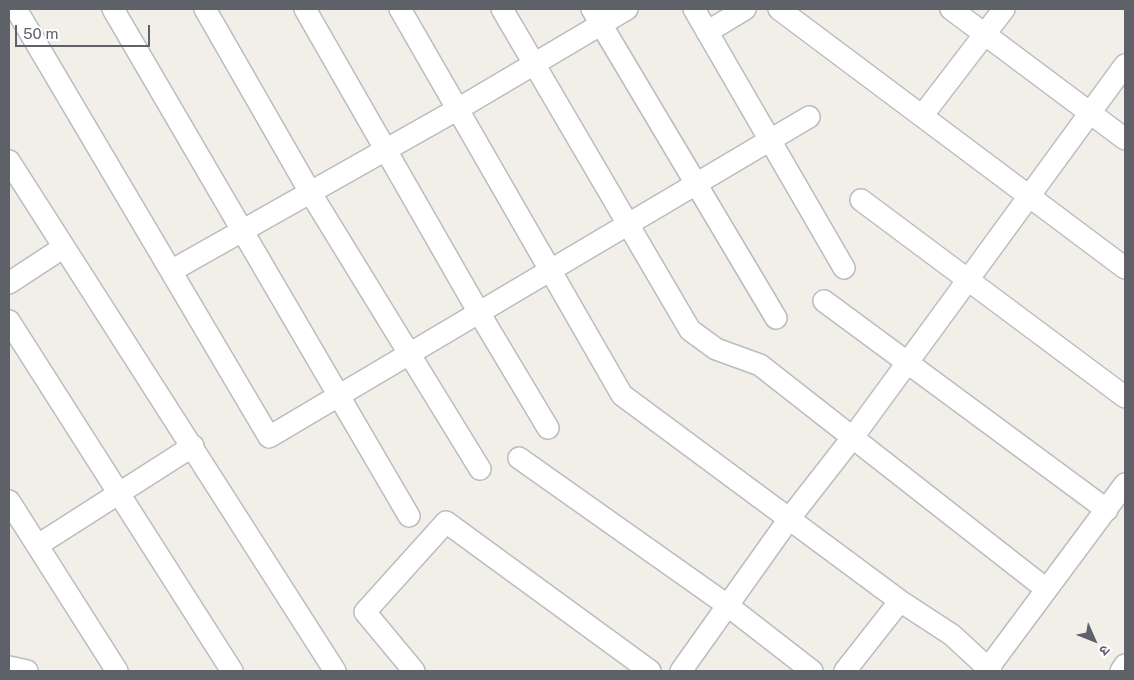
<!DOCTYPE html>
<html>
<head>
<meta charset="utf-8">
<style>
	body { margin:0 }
	#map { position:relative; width:1134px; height:680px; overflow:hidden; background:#f1efe7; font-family:"Public Sans","Noto Sans Devanagari",sans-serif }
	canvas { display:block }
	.frame { position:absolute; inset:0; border:10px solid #5e6268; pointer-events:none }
	.north { position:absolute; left:1069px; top:615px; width:50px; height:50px; -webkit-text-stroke:4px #fff; paint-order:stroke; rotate:134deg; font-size:14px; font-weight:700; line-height:20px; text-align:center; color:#5e6268 }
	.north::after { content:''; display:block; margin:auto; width:18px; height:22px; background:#5e6268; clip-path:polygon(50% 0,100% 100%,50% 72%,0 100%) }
	.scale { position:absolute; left:15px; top:25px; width:135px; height:22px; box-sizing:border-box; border:2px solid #5e6268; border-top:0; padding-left:6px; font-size:15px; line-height:18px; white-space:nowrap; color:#5e6268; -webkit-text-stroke:4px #fff; paint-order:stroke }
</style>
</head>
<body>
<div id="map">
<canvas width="1134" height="680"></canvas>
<div class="frame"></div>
<div class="north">उ</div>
<div class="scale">50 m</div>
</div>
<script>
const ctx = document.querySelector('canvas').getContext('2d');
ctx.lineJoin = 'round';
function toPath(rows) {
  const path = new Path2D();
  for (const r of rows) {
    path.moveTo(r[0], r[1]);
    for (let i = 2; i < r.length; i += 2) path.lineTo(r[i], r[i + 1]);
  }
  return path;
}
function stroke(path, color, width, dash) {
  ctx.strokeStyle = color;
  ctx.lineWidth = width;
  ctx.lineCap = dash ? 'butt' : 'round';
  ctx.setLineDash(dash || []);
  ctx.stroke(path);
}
const minor = toPath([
	[16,9,269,437,809,117],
	[113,9,409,516],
	[205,9,310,192,480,469],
	[305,9,478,311,548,428],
	[400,9,622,395,900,601,952,635,991,671],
	[502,9,690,330,716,349,760,365,1046,589],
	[592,9,776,318],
	[694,9,844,268],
	[779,9,1125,268],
	[951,9,1125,139],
	[707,32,745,9],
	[922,116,1004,9],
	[9,161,335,671],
	[861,200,1125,397],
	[171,271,458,109,627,9],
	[9,283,64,247],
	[824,301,1107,510],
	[9,321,232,671],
	[519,458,727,605,812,671],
	[9,501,117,671],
	[38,545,193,446],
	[9,667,27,671],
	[414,671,365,612,446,522,650,671],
	[681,671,789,519,853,437,1125,65],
	[845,671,900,601],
	[986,671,1125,484],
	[1121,671,1125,665]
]);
stroke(minor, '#b9bcc1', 24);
stroke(minor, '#fff', 21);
</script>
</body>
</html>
